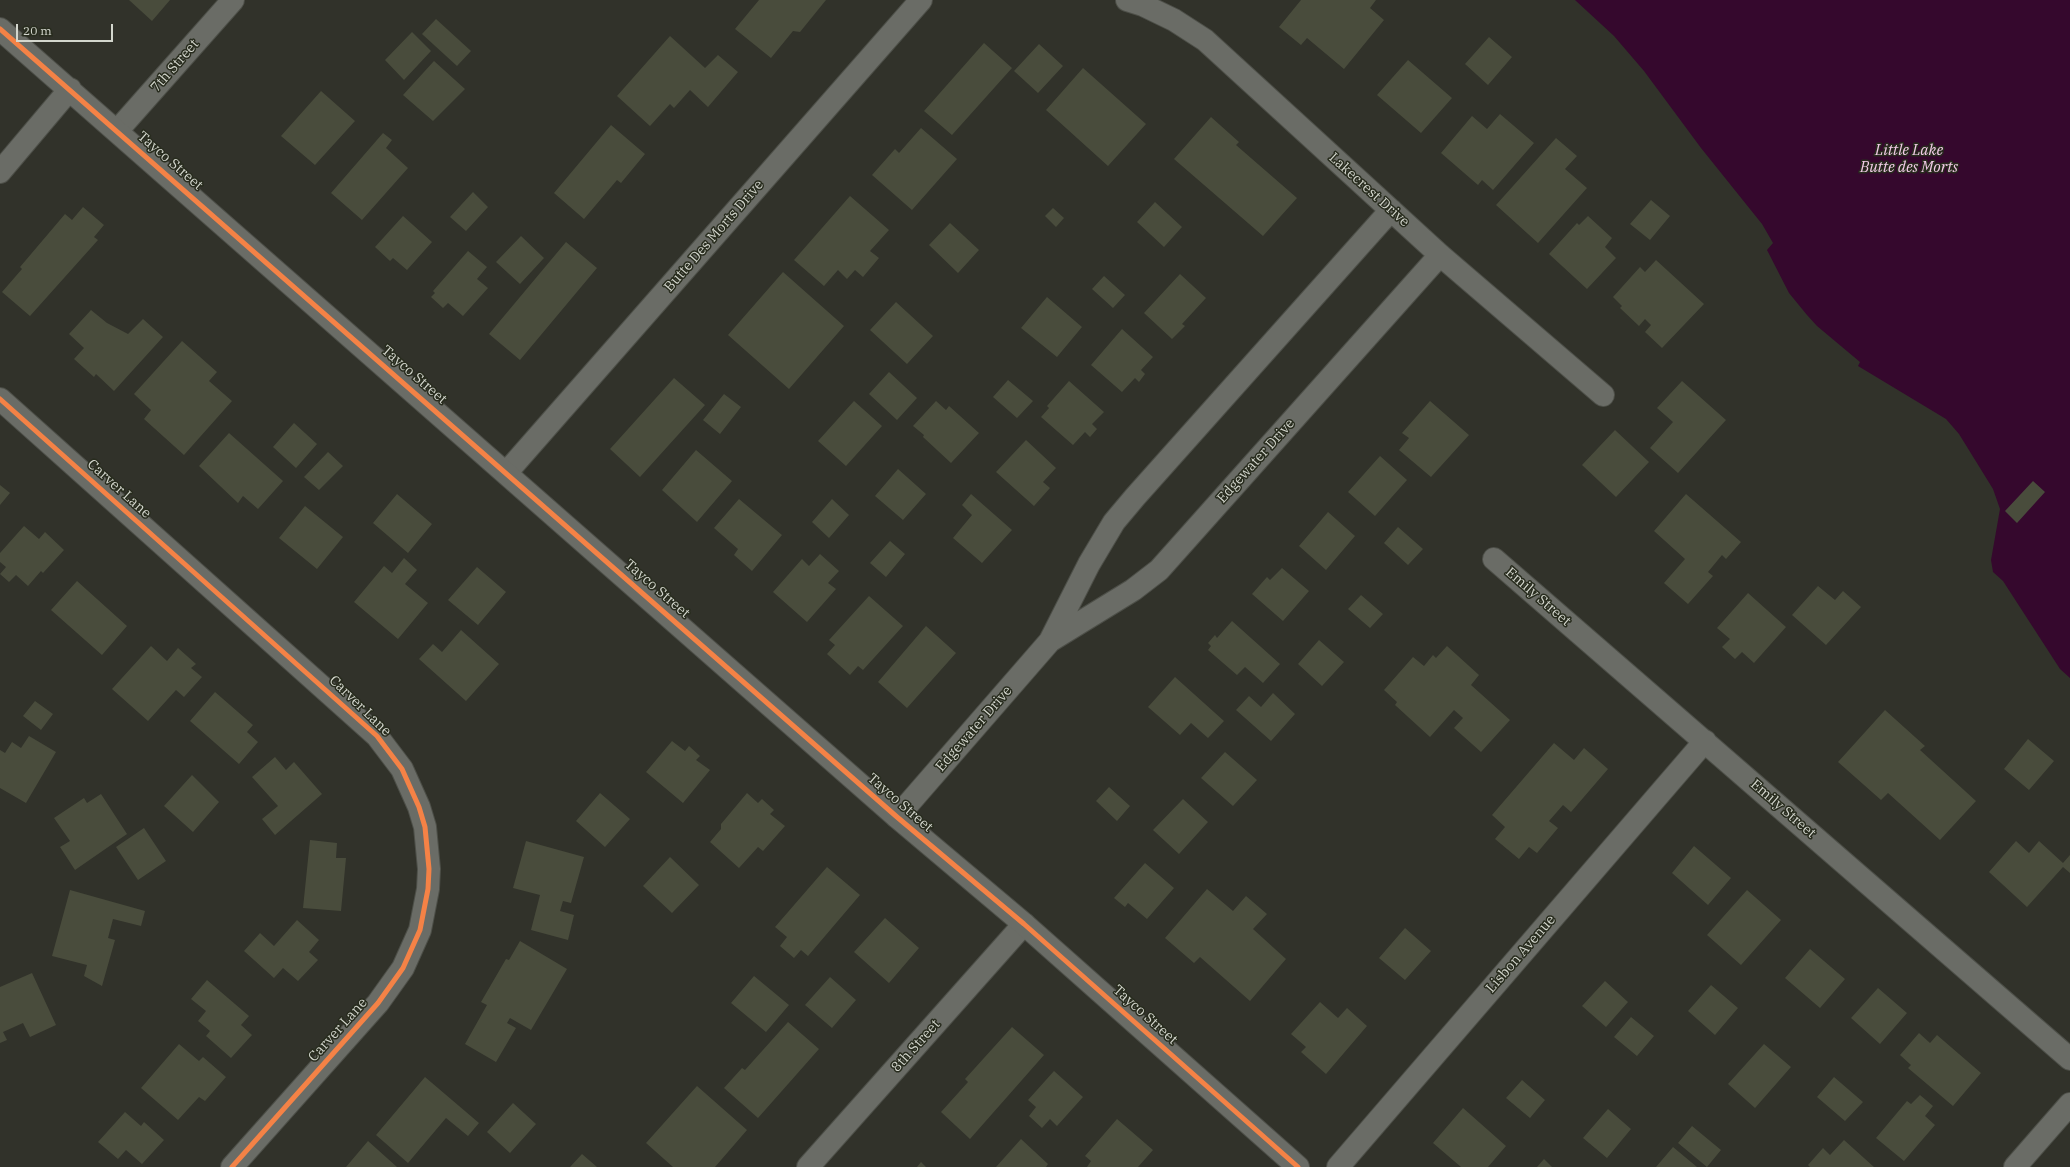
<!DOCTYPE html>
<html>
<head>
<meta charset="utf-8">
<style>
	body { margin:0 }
	#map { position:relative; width:2070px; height:1167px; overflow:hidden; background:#31322a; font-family:"IBM Plex Serif",serif }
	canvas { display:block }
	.scale { position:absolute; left:16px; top:24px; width:97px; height:18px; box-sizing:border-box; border:2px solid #d3d6cd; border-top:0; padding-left:5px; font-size:12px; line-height:14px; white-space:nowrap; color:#d3d6cd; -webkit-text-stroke:3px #282c1e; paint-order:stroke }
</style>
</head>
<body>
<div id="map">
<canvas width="2070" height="1167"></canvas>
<div class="scale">20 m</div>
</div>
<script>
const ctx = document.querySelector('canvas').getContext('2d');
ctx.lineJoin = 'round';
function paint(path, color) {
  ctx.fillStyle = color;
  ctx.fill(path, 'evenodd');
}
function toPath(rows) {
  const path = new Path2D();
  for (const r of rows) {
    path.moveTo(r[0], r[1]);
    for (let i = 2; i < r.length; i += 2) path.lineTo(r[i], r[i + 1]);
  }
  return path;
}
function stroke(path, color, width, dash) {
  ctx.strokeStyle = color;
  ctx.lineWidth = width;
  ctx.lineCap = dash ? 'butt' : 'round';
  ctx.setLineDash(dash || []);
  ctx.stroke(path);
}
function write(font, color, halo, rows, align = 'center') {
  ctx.font = font + ' "IBM Plex Serif",serif';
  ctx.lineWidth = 3;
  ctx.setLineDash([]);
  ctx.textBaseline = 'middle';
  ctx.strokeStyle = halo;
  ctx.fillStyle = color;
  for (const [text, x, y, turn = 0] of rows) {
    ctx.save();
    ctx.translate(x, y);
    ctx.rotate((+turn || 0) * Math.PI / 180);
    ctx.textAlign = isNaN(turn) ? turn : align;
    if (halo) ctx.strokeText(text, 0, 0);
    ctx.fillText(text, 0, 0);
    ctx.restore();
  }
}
paint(toPath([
	[1575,0,2070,0,2070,678,2060,669,2003,581,1993,572,1991,560,2000,509,1993,489,1959,434,1946,419,1858,366,1860,362,1817,326,1807,315,1789,293,1767,250,1773,243,1762,224,1701,148,1644,71,1614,36]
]), '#35082d');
paint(toPath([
	[129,0,170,0,152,21],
	[759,0,826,0,800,32,793,31,771,58,735,29],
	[1301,0,1376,0,1370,8,1384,20,1344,69,1307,38,1301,45,1279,27],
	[436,19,471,51,457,66,422,34],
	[412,32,431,51,404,80,385,60],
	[670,36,705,68,718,55,738,72,708,107,690,90,674,108,670,104,650,126,617,96],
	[1489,37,1512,57,1488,85,1465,64],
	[984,43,1012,68,952,135,924,111],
	[1039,44,1063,66,1038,93,1014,71],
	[1408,60,1452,98,1421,133,1377,95],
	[434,61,465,89,433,121,403,95],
	[1083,68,1146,124,1108,166,1046,110],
	[321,91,355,121,315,165,281,136],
	[1500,114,1534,143,1493,190,1482,180,1478,185,1441,153,1472,116,1487,129],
	[1211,117,1239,142,1236,145,1297,198,1263,236,1174,159],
	[611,125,645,154,621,183,617,180,584,219,554,193],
	[921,128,957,159,912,210,872,175,895,149,899,153],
	[383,133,392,140,386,148,408,168,362,220,331,193],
	[1556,138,1577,156,1565,169,1587,188,1538,243,1496,205],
	[473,192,488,207,466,231,450,217],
	[850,196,889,230,870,251,879,258,863,277,855,270,847,279,838,270,824,286,794,260],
	[1651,200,1670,216,1650,240,1630,224],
	[1155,202,1182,227,1164,247,1137,222],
	[83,207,104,225,94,237,98,240,30,316,2,292,22,269,20,267,65,214,72,220],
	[1053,208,1064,218,1056,227,1045,216],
	[403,216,432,242,407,270,393,258,390,261,375,247],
	[1588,216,1612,238,1605,247,1616,258,1587,289,1549,254,1577,223,1579,225],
	[950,223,979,250,958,273,929,245],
	[521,236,544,258,520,284,496,262],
	[566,242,597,268,520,360,489,334],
	[468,251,487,267,477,279,488,288,463,316,448,303,443,308,431,297,435,293,433,291],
	[1656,260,1704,304,1662,348,1645,332,1651,325,1645,319,1639,326,1620,308,1622,306,1613,297,1640,267,1645,272],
	[783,272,844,326,789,389,728,335],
	[1180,274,1206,298,1182,324,1185,326,1172,339,1144,313],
	[1104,276,1125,295,1113,308,1092,289],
	[1047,297,1082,327,1057,357,1021,328],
	[896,302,933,336,907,364,870,330],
	[91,310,107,323,128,334,143,319,163,337,114,391,96,374,94,377,74,359,84,348,69,334],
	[1122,329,1153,357,1141,370,1145,374,1139,382,1135,378,1122,392,1091,365],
	[182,341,217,372,209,381,232,401,184,455,144,419,151,410,134,394],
	[889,372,917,398,897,420,869,394],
	[674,378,705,405,640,477,610,449],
	[1008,380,1033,401,1017,418,993,397],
	[1069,381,1104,412,1092,424,1097,429,1090,437,1085,432,1073,445,1041,417,1049,408,1047,406],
	[1682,381,1726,420,1678,473,1650,448,1673,422,1657,408],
	[724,394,741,407,720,434,703,420],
	[854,401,882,426,846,466,818,441],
	[936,401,946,410,949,406,979,433,951,463,923,437,924,435,913,426],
	[1430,401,1469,435,1431,477,1399,450,1409,438,1402,433],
	[294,423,317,444,296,468,273,447],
	[1615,430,1649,462,1616,497,1582,465],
	[229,433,283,481,258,509,243,496,238,503,199,466],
	[1026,440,1056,468,1043,482,1050,488,1034,506,996,472],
	[696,450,732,481,697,522,662,490],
	[328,452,343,466,319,490,304,477],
	[1380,456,1407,480,1375,516,1348,492],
	[898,469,926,494,903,520,875,496],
	[2033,481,2045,492,2017,523,2005,511],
	[0,485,10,493,0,505],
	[397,494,432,524,408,553,373,523],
	[971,494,1012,530,982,563,953,538,972,515,962,505],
	[1686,494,1741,542,1726,559,1722,555,1708,572,1713,576,1688,604,1664,583,1685,559,1654,531],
	[739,499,782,535,752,571,734,555,738,549,714,528],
	[832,499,849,515,829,538,812,522],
	[305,506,343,537,317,569,279,538],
	[1328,512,1355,536,1326,570,1299,546],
	[24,526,39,539,45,532,64,550,43,573,41,571,28,586,16,575,9,582,0,574,6,567,0,562,0,553],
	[1398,527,1423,549,1408,565,1384,543],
	[890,541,905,554,886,577,870,563],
	[820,554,839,571,828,583,836,589,807,622,773,592,802,559,809,566],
	[404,558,417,570,405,584,428,603,398,639,354,602,384,566,392,573],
	[477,567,506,592,478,625,448,600],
	[1282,568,1309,591,1283,621,1252,594,1267,577,1270,580],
	[77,581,127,626,102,655,51,610],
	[1818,586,1835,600,1843,591,1861,607,1826,645,1792,615],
	[1748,593,1786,627,1754,663,1742,652,1735,659,1722,647,1730,639,1717,628],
	[1361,595,1383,614,1370,628,1348,609],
	[869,596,903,626,863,670,858,666,850,675,827,654,835,645,829,640],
	[1232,621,1280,664,1263,683,1245,667,1237,675,1208,650,1211,646,1208,643,1215,635,1217,638],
	[926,626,956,653,907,708,878,682],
	[461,630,499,664,466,701,419,659,433,644,442,652],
	[1319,640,1344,662,1322,686,1298,664],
	[151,646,167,661,178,648,196,664,191,668,202,677,184,697,176,690,148,721,112,689],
	[1447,646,1479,675,1471,685,1510,720,1481,752,1454,728,1463,718,1454,710,1430,737,1395,705,1397,702,1384,690,1413,657,1424,666,1433,655,1436,658],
	[1175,677,1224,721,1208,738,1191,723,1180,735,1148,707],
	[215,692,253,725,247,732,258,742,239,764,190,721],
	[1273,693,1295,714,1271,741,1236,710,1249,696,1261,707],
	[35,701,53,714,41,730,23,716],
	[1885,710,1925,746,1920,750,1976,801,1940,840,1888,793,1881,800,1838,762],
	[29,736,56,752,26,803,0,788,0,750,5,753,12,742,21,748],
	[2028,739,2054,761,2029,790,2004,769],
	[672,741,685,751,689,746,700,756,696,760,710,770,683,803,646,772],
	[1554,743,1574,760,1584,748,1608,769,1571,812,1563,805,1549,821,1558,828,1537,853,1529,847,1519,859,1495,839,1505,827,1492,815],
	[1225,752,1257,780,1233,806,1201,778],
	[275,757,286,770,294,762,322,794,275,835,262,819,278,806,252,777],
	[192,775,219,802,193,832,164,806],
	[1109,787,1130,806,1117,821,1096,801],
	[600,793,630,819,605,847,576,821],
	[747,793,758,803,762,799,774,810,770,814,785,826,763,851,758,847,739,868,710,842,721,829,721,824],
	[101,794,127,834,75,870,60,847,70,841,54,818,84,798,87,803],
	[1183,799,1208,822,1179,854,1153,830],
	[144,828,166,861,138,880,116,847],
	[310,840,337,843,336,858,346,858,341,911,303,908],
	[526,841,584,857,571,903,563,901,560,911,574,915,568,940,531,930,540,895,513,888],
	[2016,841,2029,853,2039,841,2063,863,2070,855,2070,873,2063,867,2027,907,1989,872],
	[1694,846,1731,878,1708,905,1672,873],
	[670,857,699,885,672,913,643,886],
	[1145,863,1174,888,1147,919,1128,903,1125,907,1114,898],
	[827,867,860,895,808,956,801,950,794,958,780,946,787,937,775,927],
	[1207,889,1233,911,1246,896,1267,914,1253,929,1286,959,1250,1001,1200,957,1194,963,1165,938],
	[70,890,145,911,141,926,113,919,108,938,115,940,102,986,84,976,87,965,52,956],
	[1747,890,1781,920,1741,965,1707,935],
	[885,918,919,948,889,983,854,952],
	[297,920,319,940,309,952,318,960,298,981,283,968,274,978,244,951,260,933,274,946],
	[1405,928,1431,951,1405,980,1379,958],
	[520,941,567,969,531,1030,510,1018,507,1023,516,1028,496,1062,465,1044,487,1005,481,1002,506,959,509,960],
	[1810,949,1845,979,1820,1008,1785,978],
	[32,973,56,1025,30,1037,23,1023,3,1032,7,1040,0,1043,0,987],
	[754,976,789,1005,766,1032,731,1003],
	[830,977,856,1000,832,1028,805,1005],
	[207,980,249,1016,241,1025,252,1035,231,1058,206,1036,210,1031,198,1021,206,1011,191,999],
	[1605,981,1628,1002,1606,1027,1582,1006],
	[1711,985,1738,1008,1715,1035,1688,1011],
	[1878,988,1907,1013,1880,1044,1851,1018],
	[1320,1002,1338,1018,1347,1008,1367,1026,1326,1074,1301,1052,1306,1047,1291,1034],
	[1631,1017,1654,1036,1637,1056,1614,1037],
	[788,1022,819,1049,758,1118,724,1088,742,1068,745,1070],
	[1012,1027,1044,1055,970,1139,941,1112,968,1082,965,1079],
	[1919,1033,1930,1043,1937,1035,1981,1073,1953,1106,1908,1068,1911,1065,1900,1055],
	[179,1044,199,1061,203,1057,226,1077,205,1101,199,1097,178,1120,141,1088],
	[1764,1044,1791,1067,1755,1108,1728,1084],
	[1054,1071,1083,1097,1057,1126,1050,1119,1042,1128,1029,1116,1036,1107,1028,1100],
	[425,1077,479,1123,468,1136,446,1118,408,1163,376,1135],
	[1834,1077,1863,1102,1845,1121,1817,1097],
	[1522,1080,1545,1100,1530,1118,1506,1098],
	[697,1086,747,1130,715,1167,673,1167,646,1143],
	[1920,1095,1933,1106,1925,1116,1935,1125,1904,1161,1876,1138,1907,1101,1911,1104],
	[513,1103,536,1124,510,1153,487,1132],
	[1463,1108,1506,1146,1488,1167,1461,1167,1433,1143],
	[1608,1109,1631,1129,1607,1158,1583,1138],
	[125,1112,141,1126,144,1122,164,1140,142,1164,126,1150,118,1159,98,1142],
	[1117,1119,1153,1150,1138,1167,1087,1167,1091,1161,1085,1156],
	[1692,1126,1721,1150,1707,1167,1678,1143],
	[1021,1139,1048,1164,1046,1167,996,1167],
	[1844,1140,1874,1167,1810,1167,1808,1165,1823,1148,1830,1155],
	[368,1141,397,1167,346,1167],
	[1673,1147,1697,1167,1656,1167],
	[582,1154,597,1167,570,1167],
	[1544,1159,1552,1167,1537,1167],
	[921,1162,926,1167,917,1167]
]), '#494c3c');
const street = toPath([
	[1127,0,1143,5,1174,20,1205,40,1440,255,1603,395],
	[117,131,233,0],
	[0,399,377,736,402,769,419,807,425,827,429,869,428,889,420,930,403,968,378,1003,232,1167],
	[507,472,921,0],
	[1494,559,2070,1059],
	[1050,641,1133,590,1159,570,1440,255],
	[897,817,1050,641,1089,564,1114,522,1135,497,1391,210],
	[808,1167,1024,924],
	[1338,1167,1705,741],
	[2015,1167,2070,1104]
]);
const secondary = toPath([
	[0,29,897,817,1024,924,1298,1167],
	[0,172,70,89]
]);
stroke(street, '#4d4f48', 24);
stroke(secondary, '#4d4f48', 24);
stroke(street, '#6a6c66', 22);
stroke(secondary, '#6a6c66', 22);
stroke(toPath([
	[0,29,897,817,1024,924,1298,1167],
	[0,399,377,736,402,769,419,807,425,827,429,869,428,889,420,930,403,968,378,1003,232,1167]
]), '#f48246', 5);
write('14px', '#d3d6cd', '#282c1e', [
	["7th Street",175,66,-49],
	["Tayco Street",170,161,41],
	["Lakecrest Drive",1369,190,42],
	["Butte Des Morts Drive",714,236,-49],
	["Tayco Street",414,375,41],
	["Edgewater Drive",1256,461,-48],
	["Carver Lane",119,489,42],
	["Tayco Street",657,589,41],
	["Emily Street",1538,597,41],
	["Carver Lane",360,706,44],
	["Edgewater Drive",974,729,-49],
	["Tayco Street",900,803,41],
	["Emily Street",1783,809,41],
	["Lisbon Avenue",1521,954,-49],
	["Tayco Street",1145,1015,42],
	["Carver Lane",338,1030,-48],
	["8th Street",916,1046,-48]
]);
write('italic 15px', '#f4cce9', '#282c1e', [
	["Little Lake",1909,151],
	["Butte des Morts",1909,168]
]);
</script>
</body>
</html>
